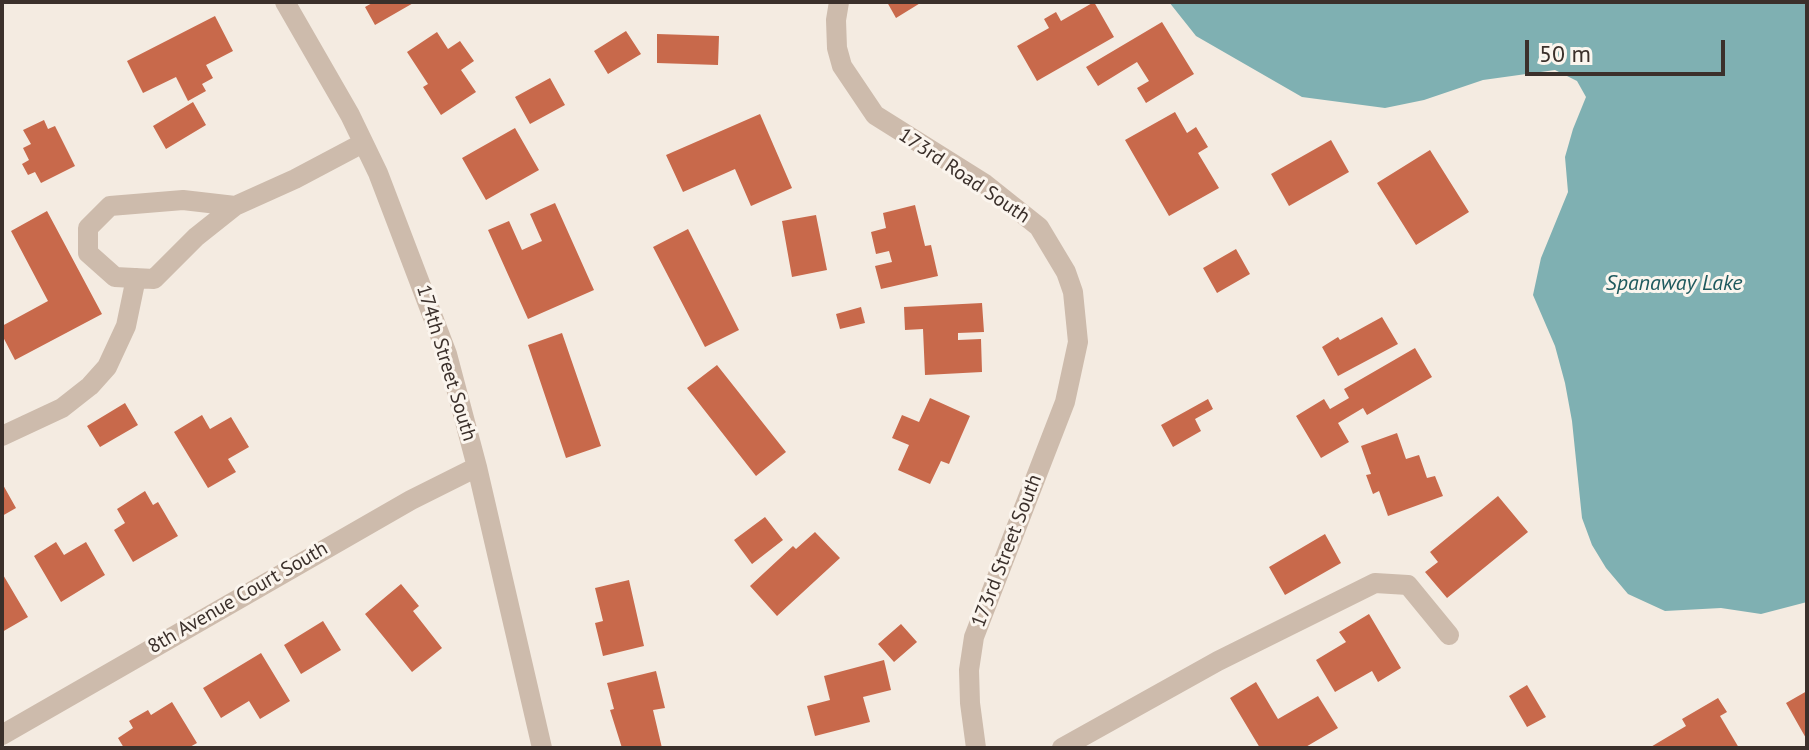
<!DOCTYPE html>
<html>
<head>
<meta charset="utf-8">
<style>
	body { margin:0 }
	#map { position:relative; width:1809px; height:750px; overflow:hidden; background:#f4ebe1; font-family:"PT Sans",sans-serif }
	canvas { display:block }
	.frame { position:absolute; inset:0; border:4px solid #3b302b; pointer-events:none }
	.scale { position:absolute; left:1525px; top:40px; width:200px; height:36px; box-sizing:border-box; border:4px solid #3b302b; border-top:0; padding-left:10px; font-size:24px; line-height:28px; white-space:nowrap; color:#3b302b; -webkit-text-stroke:6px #fbf5ee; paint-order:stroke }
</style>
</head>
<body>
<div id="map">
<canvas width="1809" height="750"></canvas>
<div class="frame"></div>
<div class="scale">50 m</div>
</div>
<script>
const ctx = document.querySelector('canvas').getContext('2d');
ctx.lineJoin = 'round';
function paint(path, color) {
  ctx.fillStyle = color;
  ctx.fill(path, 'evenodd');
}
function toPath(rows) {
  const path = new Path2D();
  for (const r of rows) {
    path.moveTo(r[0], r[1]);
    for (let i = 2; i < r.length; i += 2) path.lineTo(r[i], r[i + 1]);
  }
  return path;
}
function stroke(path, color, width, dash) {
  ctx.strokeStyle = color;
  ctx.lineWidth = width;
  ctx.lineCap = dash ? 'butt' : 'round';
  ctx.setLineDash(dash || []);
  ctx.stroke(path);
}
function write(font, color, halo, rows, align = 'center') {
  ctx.font = font + ' "PT Sans",sans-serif';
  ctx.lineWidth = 6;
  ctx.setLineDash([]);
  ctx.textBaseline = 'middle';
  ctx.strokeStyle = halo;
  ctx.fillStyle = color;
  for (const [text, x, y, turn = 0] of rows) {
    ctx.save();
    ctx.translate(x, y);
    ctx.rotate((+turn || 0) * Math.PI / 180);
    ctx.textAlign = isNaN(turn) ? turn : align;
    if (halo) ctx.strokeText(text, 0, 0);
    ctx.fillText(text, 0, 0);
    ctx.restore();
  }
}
paint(toPath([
	[1169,2,1807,2,1807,602,1761,614,1721,608,1665,611,1628,594,1606,568,1592,545,1582,518,1572,421,1565,383,1555,346,1533,295,1541,258,1568,192,1565,157,1573,129,1586,97,1577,81,1555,70,1483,80,1424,100,1385,108,1302,97,1196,36]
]), '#7fb0b2');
paint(toPath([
	[374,2,415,2,375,25,365,7],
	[887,2,922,2,896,18],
	[1094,2,1114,37,1037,81,1017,46,1049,28,1044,19,1056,12,1061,21],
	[215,16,233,51,206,65,213,78,202,84,206,91,188,101,176,77,143,93,127,61],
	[1162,22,1194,74,1146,103,1137,88,1149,81,1137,62,1098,86,1086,67],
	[626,31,641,54,608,74,594,51],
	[437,32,448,49,460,41,474,61,461,70,476,92,441,115,423,87,428,84,407,52],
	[657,34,719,36,718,65,657,63],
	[550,78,565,105,530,124,515,97],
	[193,102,206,125,166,149,153,126],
	[1175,112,1187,133,1196,127,1208,147,1198,153,1219,188,1169,216,1125,140],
	[760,114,792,188,751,206,735,169,683,192,666,155],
	[44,120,48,129,55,126,75,166,41,183,35,172,28,175,22,164,29,160,23,148,31,144,23,130],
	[515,128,539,170,486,200,462,158],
	[1331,140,1349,172,1289,206,1271,174],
	[1430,150,1469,212,1416,245,1377,183],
	[555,203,594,290,528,319,488,230,509,221,522,250,542,241,530,214],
	[915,205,925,246,931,245,938,276,881,289,875,266,892,262,889,251,876,254,871,232,886,228,883,213],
	[47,211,102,314,15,360,2,335,2,326,48,301,11,231],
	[816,215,827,270,792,277,782,221],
	[688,229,739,330,705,347,653,247],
	[1236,249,1250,274,1217,293,1203,268],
	[982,303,984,332,958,333,958,340,981,339,982,372,925,375,923,329,905,330,904,307],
	[861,307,865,323,840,329,836,314],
	[1382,317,1398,344,1338,376,1322,347,1338,337,1340,340],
	[562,333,601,446,566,458,528,345],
	[1415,348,1432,377,1367,415,1363,408,1338,423,1349,442,1321,458,1296,416,1324,399,1330,409,1349,398,1344,389],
	[717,365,786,452,756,476,687,388],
	[930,398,970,416,949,464,941,461,930,484,898,470,909,445,892,438,902,415,919,422],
	[1208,399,1213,409,1195,419,1201,431,1173,447,1161,425],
	[125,403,138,425,100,447,87,426],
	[202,415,210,429,231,417,249,447,228,459,236,472,208,488,174,432],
	[1397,433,1406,459,1419,455,1427,478,1435,476,1443,496,1388,516,1379,491,1373,494,1366,475,1371,474,1361,446],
	[2,483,16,508,2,516],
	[145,491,153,505,158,502,178,536,133,562,114,530,125,523,117,509],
	[1498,496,1528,532,1447,598,1425,572,1438,562,1430,552],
	[765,517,783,540,752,564,734,540],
	[815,532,840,558,777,616,750,586,793,546,796,549],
	[1325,534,1341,563,1285,595,1269,567],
	[56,542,64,555,86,542,105,575,61,602,34,556],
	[2,573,28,617,2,632],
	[629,580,644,646,603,656,595,623,603,621,595,588],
	[401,584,419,606,413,611,442,648,412,672,365,614],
	[1369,614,1401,668,1378,682,1372,671,1335,692,1316,660,1346,642,1339,632],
	[323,621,341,650,301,674,284,645],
	[901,624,917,642,894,662,878,644],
	[261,653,290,701,260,719,249,701,221,718,203,688],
	[884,660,891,690,863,697,870,722,815,736,807,706,830,700,824,676],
	[656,671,665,708,653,710,662,748,622,748,610,710,614,709,607,683],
	[1256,682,1278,719,1318,696,1338,728,1304,748,1260,748,1230,698],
	[1527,685,1546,717,1527,727,1509,696],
	[1807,691,1807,740,1786,703],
	[1718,698,1727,712,1720,716,1739,748,1649,748,1686,726,1682,719],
	[172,702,197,743,188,748,124,748,118,738,133,728,129,721,148,710,151,715]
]), '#c8694b');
stroke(toPath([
	[285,2,350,115,378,173,447,354,477,467,542,748],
	[839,2,836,20,837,48,842,66,875,115,985,184,1039,227,1066,272,1073,292,1078,342,1065,402,974,637,969,670,970,703,976,748],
	[235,206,183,200,110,206,88,228,88,253,115,277,154,279,196,237,235,206,295,179,363,143],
	[2,436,62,408,90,386,107,367,126,326,136,278],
	[2,735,411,500,477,467],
	[1062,748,1218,661,1375,583,1408,585,1449,635]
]), '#cdbbac', 20);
write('20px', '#3b302b', '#fbf5ee', [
	["173rd Road South",964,176,34],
	["174th Street South",446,363,73],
	["173rd Street South",1007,551,-69],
	["8th Avenue Court South",238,598,-30]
]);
write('italic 22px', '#1f5a5e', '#fbf5ee', [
	["Spanaway Lake",1674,284]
]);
</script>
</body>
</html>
